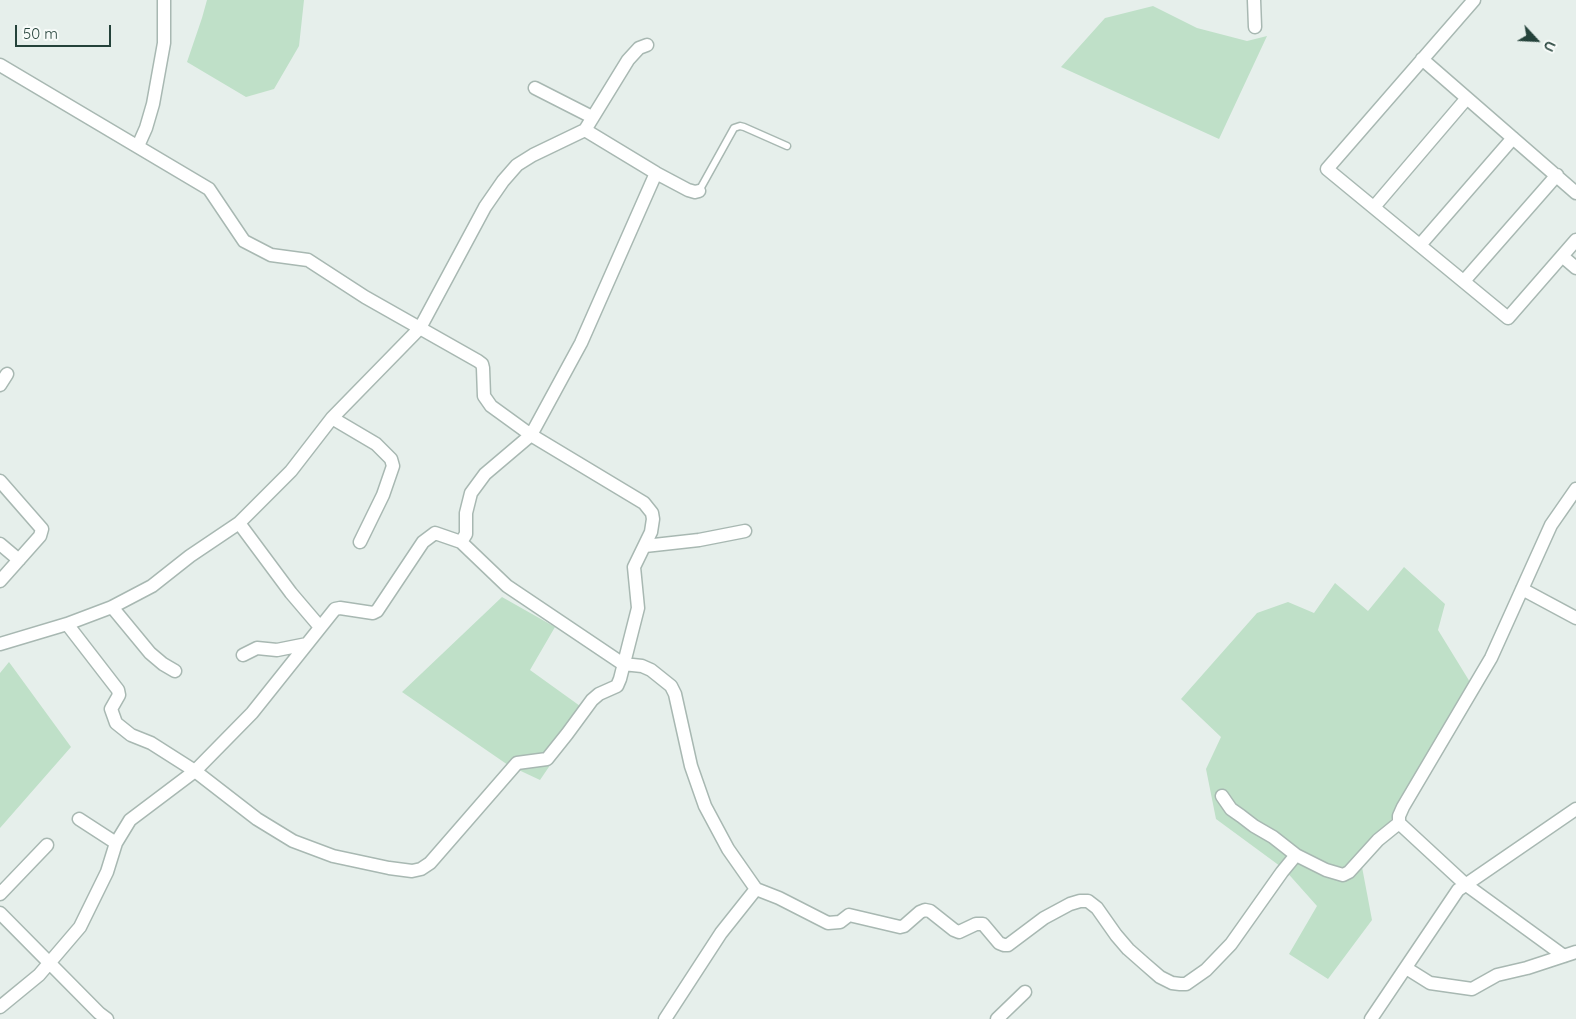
<!DOCTYPE html>
<html>
<head>
<meta charset="utf-8">
<style>
	body { margin:0 }
	#map { position:relative; width:1576px; height:1019px; overflow:hidden; background:#e6efeb; font-family:Quicksand,sans-serif }
	canvas { display:block }
	.north { position:absolute; left:1511px; top:15px; width:50px; height:50px; -webkit-text-stroke:4px #f7fbf9; paint-order:stroke; rotate:115deg; font-size:14px; font-weight:700; line-height:20px; text-align:center; color:#24423a }
	.north::after { content:''; display:block; margin:auto; width:18px; height:22px; background:#24423a; clip-path:polygon(50% 0,100% 100%,50% 72%,0 100%) }
	.scale { position:absolute; left:15px; top:25px; width:96px; height:22px; box-sizing:border-box; border:2px solid #24423a; border-top:0; padding-left:6px; font-size:15px; line-height:18px; white-space:nowrap; color:#24423a; -webkit-text-stroke:4px #f7fbf9; paint-order:stroke }
</style>
</head>
<body>
<div id="map">
<canvas width="1576" height="1019"></canvas>
<div class="north">U</div>
<div class="scale">50 m</div>
</div>
<script>
const ctx = document.querySelector('canvas').getContext('2d');
ctx.lineJoin = 'round';
function paint(path, color) {
  ctx.fillStyle = color;
  ctx.fill(path, 'evenodd');
}
function toPath(rows) {
  const path = new Path2D();
  for (const r of rows) {
    path.moveTo(r[0], r[1]);
    for (let i = 2; i < r.length; i += 2) path.lineTo(r[i], r[i + 1]);
  }
  return path;
}
function stroke(path, color, width, dash) {
  ctx.strokeStyle = color;
  ctx.lineWidth = width;
  ctx.lineCap = dash ? 'butt' : 'round';
  ctx.setLineDash(dash || []);
  ctx.stroke(path);
}
paint(toPath([
	[207,0,304,0,299,46,274,89,246,97,187,62,202,18],
	[1153,6,1197,28,1247,41,1267,36,1219,139,1061,67,1105,18],
	[1404,567,1445,604,1438,630,1473,687,1362,867,1372,920,1328,979,1289,954,1317,906,1284,869,1216,819,1206,769,1221,737,1181,699,1257,613,1288,602,1314,613,1335,583,1368,611],
	[502,597,555,627,530,670,587,711,540,780,508,765,402,692],
	[9,662,71,747,0,828,0,673]
]), '#bfe0c8');
const lane = toPath([
	[699,191,734,128,740,126,744,127,787,146]
]);
const street = toPath([
	[1254,0,1255,27],
	[1474,0,1327,169,1508,318,1576,240],
	[1422,59,1576,193],
	[0,65,209,189,244,241,271,255,308,260,365,297,478,361,482,364,483,368,484,396,491,406,531,435,644,503,652,513,653,519,651,532,634,567,638,608,620,679,617,686,599,694,592,700,567,734,547,759,517,763,430,863,421,869,412,871,389,868,333,856,293,841,257,819,195,771,151,743,131,735,116,723,111,709,119,695,118,690,67,624],
	[535,88,592,117],
	[585,130,656,173,688,190,695,192,699,191],
	[138,146,146,128,153,104,164,43,164,0],
	[1374,207,1467,98],
	[1420,245,1513,138],
	[1562,256,1576,268],
	[1464,281,1557,175],
	[0,385,7,374],
	[332,418,376,444,391,459,393,466,383,495,360,542],
	[0,481,42,529,40,536,0,581],
	[239,523,291,593,320,627],
	[461,542,466,534,466,513,471,493,485,474,531,435,581,343,656,173],
	[0,544,19,560],
	[645,546,699,540,745,531],
	[1522,589,1576,618],
	[112,607,150,653,163,664,175,671],
	[0,644,67,624,112,607,152,586,190,556,239,523,291,471,332,418,420,328,485,207,503,181,517,165,533,155,585,130,628,60,639,48,647,45],
	[243,655,257,648,277,650,307,644],
	[1222,796,1231,809,1241,816,1254,826,1273,837,1296,855,1326,870,1343,875,1349,872,1378,840,1399,823],
	[79,819,116,843],
	[756,889,779,898,828,923,840,922,849,915,900,927,904,926,920,912,925,910,930,911,954,930,959,932,976,924,983,924,999,943,1004,945,1008,945,1044,918,1070,904,1080,901,1088,901,1097,908,1116,935,1128,949,1145,964,1160,977,1172,983,1180,984,1186,984,1206,970,1231,944,1282,872,1296,855],
	[0,894,47,845],
	[0,913,99,1013,107,1019],
	[1564,956,1465,884,1399,823,1399,816,1403,807,1491,658,1551,525,1576,489],
	[1406,968,1430,983,1472,989,1497,975,1527,968,1576,952],
	[0,1007,39,975,80,927,107,872,116,843,130,820,195,771,252,713,335,609,340,608,373,613,377,611,423,542,435,533,461,542,507,586,623,664,642,666,651,670,671,686,675,694,691,766,705,806,728,849,756,889,721,933,665,1019],
	[997,1019,1025,992],
	[1371,1019,1458,890,1576,809]
]);
stroke(lane, '#a8b8b2', 9);
stroke(street, '#a8b8b2', 15);
stroke(lane, '#fff', 6);
stroke(street, '#fff', 12);
</script>
</body>
</html>
